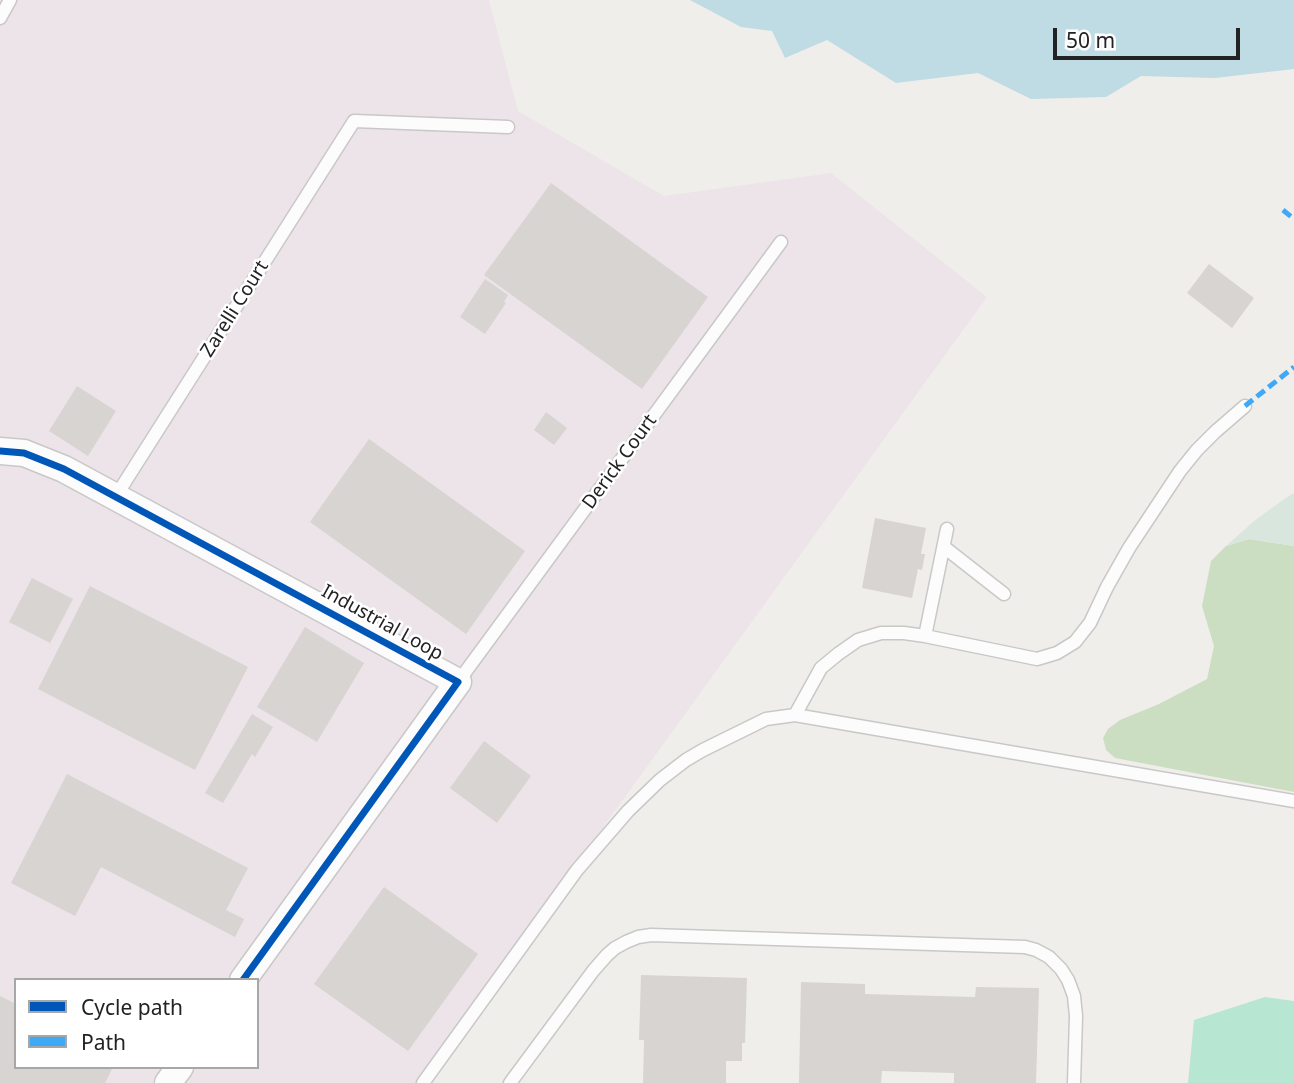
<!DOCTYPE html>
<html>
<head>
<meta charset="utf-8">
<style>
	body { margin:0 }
	#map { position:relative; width:1294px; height:1083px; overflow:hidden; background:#f0eeeb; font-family:"Noto Sans",sans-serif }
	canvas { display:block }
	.legend { position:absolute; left:14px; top:978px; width:245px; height:91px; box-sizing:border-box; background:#fff; border:2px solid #a7a7a7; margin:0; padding:9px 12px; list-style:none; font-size:21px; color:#222 }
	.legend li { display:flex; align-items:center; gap:14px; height:35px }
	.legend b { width:35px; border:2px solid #a7a7a7 }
	.scale { position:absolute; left:1053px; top:28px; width:187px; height:32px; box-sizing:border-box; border:4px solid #222; border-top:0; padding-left:9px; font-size:21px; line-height:24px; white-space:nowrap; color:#222; -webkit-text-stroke:5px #fff; paint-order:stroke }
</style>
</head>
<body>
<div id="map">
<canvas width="1294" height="1083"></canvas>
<ul class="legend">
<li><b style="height:9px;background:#0057b8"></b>Cycle path</li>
<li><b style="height:9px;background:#3fa9f5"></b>Path</li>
</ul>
<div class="scale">50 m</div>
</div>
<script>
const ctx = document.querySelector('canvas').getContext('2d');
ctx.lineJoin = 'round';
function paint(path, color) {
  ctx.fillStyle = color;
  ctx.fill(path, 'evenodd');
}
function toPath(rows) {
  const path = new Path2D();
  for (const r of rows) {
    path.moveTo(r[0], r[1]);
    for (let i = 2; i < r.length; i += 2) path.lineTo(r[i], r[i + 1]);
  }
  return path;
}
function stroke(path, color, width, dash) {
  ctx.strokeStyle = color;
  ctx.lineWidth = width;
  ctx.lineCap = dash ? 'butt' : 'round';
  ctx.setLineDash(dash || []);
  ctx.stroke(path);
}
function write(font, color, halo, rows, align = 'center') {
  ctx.font = font + ' "Noto Sans",sans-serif';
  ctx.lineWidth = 5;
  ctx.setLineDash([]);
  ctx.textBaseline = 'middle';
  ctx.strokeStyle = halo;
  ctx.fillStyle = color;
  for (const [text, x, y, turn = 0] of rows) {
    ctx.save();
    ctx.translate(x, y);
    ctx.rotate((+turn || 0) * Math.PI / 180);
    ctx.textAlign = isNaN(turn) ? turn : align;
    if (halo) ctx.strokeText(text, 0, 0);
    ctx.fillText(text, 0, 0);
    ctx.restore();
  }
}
paint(toPath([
	[0,0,489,0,518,111,664,196,831,173,987,297,418,1083,0,1083],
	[16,980,257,980,257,1067,16,1067]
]), '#ede4e9');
paint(toPath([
	[1249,539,1294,546,1294,792,1115,758,1106,750,1103,738,1108,729,1120,720,1159,704,1207,679,1214,646,1202,606,1211,561,1226,546]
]), '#cbdec1');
paint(toPath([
	[1294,493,1294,546,1249,539,1226,546,1254,521,1287,497]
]), '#d9e6de');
paint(toPath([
	[1265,997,1294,1001,1294,1083,1188,1083,1194,1020]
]), '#b7e6d2');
paint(toPath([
	[690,0,1294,0,1294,69,1215,78,1141,76,1106,97,1031,99,978,73,896,83,827,40,785,58,772,31,741,27]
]), '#bfdbe3');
paint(toPath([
	[551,183,708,297,642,389,484,275],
	[1209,264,1254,298,1232,328,1187,293],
	[485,279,508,295,504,302,506,303,485,334,460,317],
	[77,386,116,411,88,456,49,431],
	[546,412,567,428,554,445,534,430],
	[369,439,525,551,466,634,310,522],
	[875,518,926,528,921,554,925,554,922,570,918,569,912,598,862,588],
	[32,578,73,599,50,643,9,622],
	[90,586,248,667,195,770,38,689],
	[305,627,364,663,317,742,257,707],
	[252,714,273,727,255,757,252,754,223,803,205,793],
	[484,741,531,776,497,823,450,788],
	[67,774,248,868,226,910,244,919,235,937,101,867,75,916,11,883],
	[384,887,478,954,408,1051,314,984],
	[641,975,747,978,745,1043,742,1043,742,1061,726,1061,726,1083,643,1083,644,1040,639,1040],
	[801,982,865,984,865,994,975,997,976,987,1039,988,1036,1083,954,1083,954,1073,882,1071,881,1083,799,1083],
	[0,996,16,1004,16,1067,113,1067,105,1083,0,1083]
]), '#d7d4d2');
const lane = toPath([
	[0,18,10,0],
	[116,496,354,121,508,127],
	[944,547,1004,594],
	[925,636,947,529],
	[458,682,781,242],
	[795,715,821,668,838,654,858,640,881,633,904,633,925,636,1037,659,1057,653,1075,642,1090,623,1107,587,1129,548,1180,471,1197,450,1215,432,1245,406],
	[423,1083,577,870,628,811,660,780,686,760,703,750,766,719,795,715,1294,801],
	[510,1083,593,971,607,955,615,948,626,942,638,937,651,935,1025,947,1036,950,1049,957,1061,969,1068,980,1074,996,1076,1016,1074,1083]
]);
const street = toPath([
	[0,451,24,453,64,469,458,682,243,980],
	[168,1083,180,1067]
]);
stroke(lane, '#c9c8c7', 15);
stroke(street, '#c9c8c7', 29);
stroke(lane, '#fdfcfc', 12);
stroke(street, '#fdfcfc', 26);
stroke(toPath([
	[1283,210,1294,219],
	[1245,406,1294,367]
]), '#3fa9f5', 5, [10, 5]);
stroke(toPath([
	[0,451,24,453,64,469,458,682,243,980]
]), '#0057b8', 7);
write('19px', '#222', '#fff', [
	["Zarelli Court",235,309,-58],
	["Derick Court",620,462,-54],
	["Industrial Loop",382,623,29]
]);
</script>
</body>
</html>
